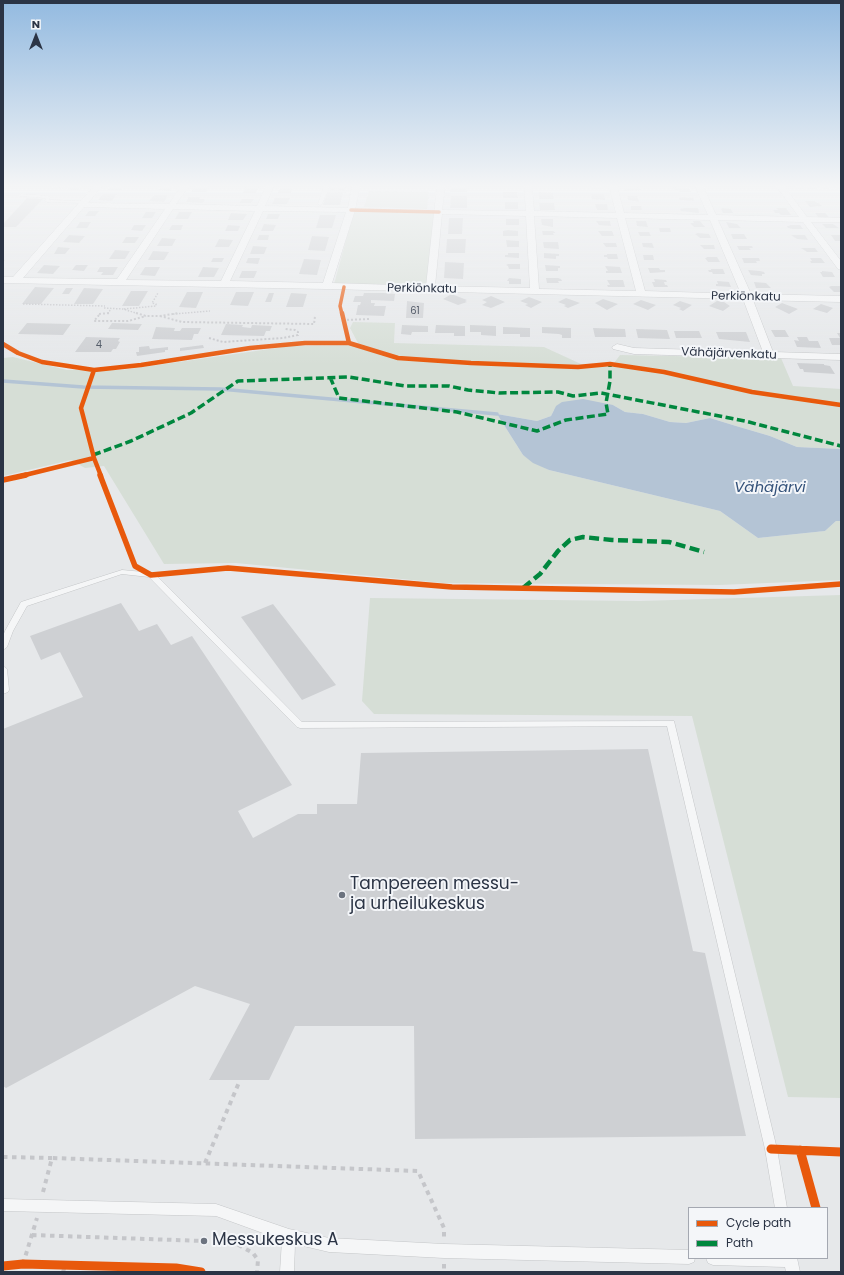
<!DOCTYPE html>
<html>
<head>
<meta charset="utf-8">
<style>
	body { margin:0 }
	#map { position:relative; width:844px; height:1275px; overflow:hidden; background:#e6e8ea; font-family:Poppins,sans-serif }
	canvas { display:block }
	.frame { position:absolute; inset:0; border:4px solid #2b3445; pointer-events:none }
	.legend { position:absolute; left:688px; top:1207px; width:140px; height:52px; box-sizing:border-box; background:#f4f6f9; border:1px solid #a4a8b1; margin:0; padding:5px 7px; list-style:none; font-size:12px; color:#2b3445 }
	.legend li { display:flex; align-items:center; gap:8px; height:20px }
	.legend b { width:20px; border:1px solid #a4a8b1 }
	.north { position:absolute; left:16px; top:16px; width:40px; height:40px; -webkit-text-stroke:3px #f4f6f9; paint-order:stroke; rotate:0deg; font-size:11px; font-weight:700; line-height:16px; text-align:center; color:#2b3445 }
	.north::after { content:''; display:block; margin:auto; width:14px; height:18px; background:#2b3445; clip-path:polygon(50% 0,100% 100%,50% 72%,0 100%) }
</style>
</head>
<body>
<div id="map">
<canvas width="844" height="1275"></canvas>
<div class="frame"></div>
<ul class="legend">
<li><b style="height:5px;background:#e8590c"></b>Cycle path</li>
<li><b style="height:5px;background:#00873e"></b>Path</li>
</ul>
<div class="north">N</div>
</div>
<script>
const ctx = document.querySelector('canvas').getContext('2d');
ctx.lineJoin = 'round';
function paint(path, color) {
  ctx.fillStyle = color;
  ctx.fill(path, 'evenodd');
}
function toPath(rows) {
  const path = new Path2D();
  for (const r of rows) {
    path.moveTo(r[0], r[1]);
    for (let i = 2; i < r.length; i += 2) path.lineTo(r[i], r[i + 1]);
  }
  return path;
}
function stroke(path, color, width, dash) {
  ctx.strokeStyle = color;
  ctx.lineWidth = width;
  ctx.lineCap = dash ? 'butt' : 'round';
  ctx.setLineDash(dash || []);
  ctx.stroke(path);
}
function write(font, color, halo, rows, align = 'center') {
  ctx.font = font + ' Poppins,sans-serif';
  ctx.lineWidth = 4;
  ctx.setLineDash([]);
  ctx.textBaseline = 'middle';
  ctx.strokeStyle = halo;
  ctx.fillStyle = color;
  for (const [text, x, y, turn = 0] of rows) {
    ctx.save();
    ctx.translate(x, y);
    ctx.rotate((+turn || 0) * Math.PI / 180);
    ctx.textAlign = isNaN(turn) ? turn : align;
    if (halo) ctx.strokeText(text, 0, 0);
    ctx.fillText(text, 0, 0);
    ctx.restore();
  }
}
paint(toPath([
	[369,191,429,192,427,209,364,207],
	[354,211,435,213,427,286,334,284],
	[353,322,395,323,394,343,544,347,581,364,614,363,620,355,781,358,793,386,841,389,841,449,797,447,770,436,736,426,710,418,686,423,670,422,643,414,625,412,613,405,554,410,551,416,537,421,497,414,523,455,549,470,720,511,758,538,825,531,836,521,841,521,841,580,719,585,443,583,236,563,164,564,104,466,85,468,71,460,3,476,3,358,13,357,67,370,122,370,291,346,359,345,350,328],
	[841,595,841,1098,788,1097,692,716,374,714,362,701,370,598,640,601]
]), '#d6ded6');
paint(toPath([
	[583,399,613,405,625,412,643,414,670,422,686,423,710,418,736,426,770,436,797,447,841,449,841,521,836,521,825,531,758,538,720,511,549,470,533,463,523,455,497,414,537,421,551,416,556,406,562,402]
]), '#b4c4d5');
stroke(toPath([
	[3,381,83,387,220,389,497,414]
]), '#b4c4d5', 3.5);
paint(toPath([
	[42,186,82,186,78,190],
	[110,186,125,186,121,190,107,190],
	[161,186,174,186,171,191,158,190],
	[195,186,209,186,206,192,191,192],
	[330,186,346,186,344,190,328,189],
	[451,186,467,186,467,192,450,192],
	[590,186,604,186,605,189,591,189],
	[795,186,841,186,841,188,797,189],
	[246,187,259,187,256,193,243,193],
	[280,187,293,187,291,193,278,193],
	[624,187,637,187,640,188,641,190,625,191],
	[673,187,689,188,691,192,680,192,679,190,674,190],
	[503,192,517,192,518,198,503,198],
	[539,192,553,193,554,199,539,199],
	[327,193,343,193,340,205,323,205],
	[103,194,117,194,112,201,98,200],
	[591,194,604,194,605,200,592,199],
	[154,195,168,195,164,202,149,201],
	[451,196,467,196,467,208,450,208],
	[627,196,637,196,639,202,628,200],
	[189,197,200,197,199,199,205,199,203,203,186,202],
	[683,197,693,198,695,201,680,200,679,198],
	[27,198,43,199,16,227,3,227,3,224],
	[275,198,290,198,287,204,272,204],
	[242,199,254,199,251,203,239,203],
	[805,201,815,201,822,206,810,207],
	[505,202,518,202,518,209,505,209],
	[539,203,554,203,555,210,540,210],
	[595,204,607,204,608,210,597,210],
	[631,206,641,206,642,210,631,210],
	[685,208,698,208,699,213,681,211,680,209],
	[722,208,731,209,733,213,723,213,721,209],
	[776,208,786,208,791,215,781,215,779,213,775,213,773,210,778,210],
	[89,211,99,211,95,216,85,216],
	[146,212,156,212,152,218,142,218],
	[179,212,192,212,188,219,175,219],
	[231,213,247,214,243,220,228,220],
	[815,213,825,213,829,217,818,217],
	[268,214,280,214,278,219,266,219],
	[320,215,336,215,332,228,316,228],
	[449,218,463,218,462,234,448,234],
	[506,219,519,219,519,225,506,225],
	[541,219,553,219,553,227,542,225],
	[596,221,610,221,611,226,599,225],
	[636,221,646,221,648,227,637,226],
	[693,221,700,221,705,227,694,227,690,223,694,223],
	[80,222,91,222,87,228,76,228],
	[726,222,737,224,741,228,729,228],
	[264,224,276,225,273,231,261,231],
	[822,224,833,224,839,228,826,228],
	[134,225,146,225,142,231,131,230],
	[172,225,183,225,181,230,169,230],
	[228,225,240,226,238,231,225,231],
	[789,225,800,225,803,229,792,229,788,228,787,226,790,226],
	[659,228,670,228,671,232,660,232],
	[508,230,518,231,518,236,503,236,503,231],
	[542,231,553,231,556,233,553,233,554,235,543,235],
	[598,231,612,231,614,236,602,236],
	[638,232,649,232,651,236,640,236],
	[698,233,709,234,711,238,700,238,695,234],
	[731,234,744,234,747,239,733,239],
	[69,235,85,236,79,243,63,242],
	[259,235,269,235,268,240,257,240],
	[791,235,805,235,808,240,797,239],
	[831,235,841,235,841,241,835,241],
	[312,236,329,237,325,251,308,250],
	[126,237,139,237,135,243,122,243],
	[162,238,176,239,172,246,157,246],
	[219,239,233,240,229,247,215,247],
	[447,239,466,239,465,253,446,253],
	[506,240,519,241,519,247,507,247],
	[543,242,558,242,559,249,544,248],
	[603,243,616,243,617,247,606,247],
	[642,243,652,243,654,248,643,247],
	[700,245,714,245,715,249,704,249],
	[253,246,267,247,264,254,250,254],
	[737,246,752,246,753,248,749,248,751,250,739,250],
	[58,247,70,248,65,254,54,254],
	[801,248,815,248,818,252,807,252],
	[115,250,130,251,125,259,109,259],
	[153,251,169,252,164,260,148,260],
	[508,253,519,253,519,258,505,257,505,255,508,255],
	[544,253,559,254,559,256,556,256,556,259,544,258],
	[607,254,617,254,618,259,608,259,607,257,604,257,604,255,607,255],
	[643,255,653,255,654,260,644,260],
	[706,257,717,257,720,262,708,262,705,258,707,258],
	[213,258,224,258,222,262,211,262],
	[248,258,260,258,258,264,246,263],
	[742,258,759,258,760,261,756,261,757,263,744,263],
	[810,258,821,258,825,263,811,263,810,261,812,261],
	[304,259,321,260,317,275,299,274],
	[445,262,464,263,463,279,444,278],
	[508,264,520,264,520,269,509,269,508,266,506,265],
	[44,265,60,266,53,274,37,273],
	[76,265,88,265,84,271,72,270],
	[545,265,560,266,560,268,558,268,558,271,546,271],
	[605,266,620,267,622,273,606,273,606,271,608,271],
	[100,267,118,267,113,275,101,275,103,272,97,272],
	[145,267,160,267,155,276,140,275],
	[203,267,219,268,214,277,198,277],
	[648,268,659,268,660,270,665,270,665,272,650,273],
	[711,269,723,269,725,274,713,274,712,272,709,272,708,270,711,270],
	[748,270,760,271,764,272,765,274,762,274,762,276,751,275],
	[242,271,257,271,254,278,239,278],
	[822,271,832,272,835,277,823,277,820,272,822,272],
	[509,278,521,279,521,284,509,284,509,281,507,281],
	[546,278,558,278,561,279,562,281,558,281,559,283,547,283],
	[654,279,666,280,667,282,664,282,665,285,667,285,668,287,654,287,652,282,655,282],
	[607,280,623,280,625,287,608,287,607,285,610,285],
	[717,281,729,282,731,287,716,286,716,284,718,284],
	[754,282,766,283,771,288,756,288],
	[831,286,841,286,841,292,834,292,829,287],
	[35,287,54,288,41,304,22,304],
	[66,288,73,288,69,294,62,294],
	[84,288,103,289,93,304,74,304],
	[131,291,148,291,139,306,122,306],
	[187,292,203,292,196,308,179,307],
	[236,292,254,292,248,306,230,305],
	[269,293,274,293,271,302,265,302],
	[291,293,307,294,303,307,286,307],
	[364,293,384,293,395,294,394,301,371,300,371,303,375,303,374,306,386,306,384,316,356,315,358,305,360,305,361,302,353,302,355,296,363,296],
	[450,295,454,295,467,300,465,301,467,302,458,305,443,299],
	[491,296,505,302,491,308,482,305,487,302,482,300],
	[529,297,542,302,531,308,525,305,528,304,520,301],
	[566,298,580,303,568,308,564,306,566,305,558,302],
	[603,299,618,304,607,310,595,303],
	[641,300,656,305,648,310,633,304],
	[407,301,424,303,423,318,406,318],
	[680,301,692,305,683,311,679,309,681,308,673,305],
	[717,301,724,302,730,306,723,311,709,306],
	[782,303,798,309,789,314,775,307],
	[821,304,833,308,827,313,813,309],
	[27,323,71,324,63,335,18,334],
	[112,323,142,324,138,330,108,329],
	[226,324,243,325,242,327,251,328,252,325,272,326,270,331,266,331,264,336,221,335],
	[402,325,428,326,428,332,412,332,411,335,401,334],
	[436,325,465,326,465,336,454,336,454,333,435,333],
	[470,325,496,326,496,336,481,335,481,332,470,332],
	[156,327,175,328,174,331,180,331,182,328,201,328,198,334,194,334,192,340,152,339],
	[503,327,530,328,530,337,520,337,520,334,503,334],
	[542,327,571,328,571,338,562,338,562,335,559,334,542,333],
	[593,328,625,329,626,337,595,337],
	[636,329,667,330,670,339,638,338],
	[771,330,785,330,789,337,775,337],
	[674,331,699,331,702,338,676,338],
	[716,332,746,332,750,342,719,339],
	[837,333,841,333,841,345,832,345,829,338,840,338],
	[86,337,120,338,118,341,120,342,116,349,113,349,111,352,75,352],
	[797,337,807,337,809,341,818,341,821,348,797,347,794,340,799,341],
	[203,345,204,348,180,351,180,348],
	[149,346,150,349,168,347,168,350,165,350,165,352,137,356,136,352,139,352,139,347],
	[797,363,824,364,824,365,830,366,835,374,804,372,803,369,800,369],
	[121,603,139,631,157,624,171,645,192,636,292,785,238,811,253,838,298,814,317,814,317,804,357,804,361,753,648,749,693,951,705,953,746,1136,415,1139,414,1026,295,1026,269,1080,209,1080,250,1004,195,986,6,1088,3,1086,3,729,83,697,60,652,41,660,30,636],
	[273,604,336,685,302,700,241,617]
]), '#ced0d3');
const lane = toPath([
	[324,186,328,186,327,190,355,191,357,192,355,193,327,192,322,204,320,205,318,204,324,186],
	[20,194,48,196,50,197,49,200,84,201,86,202,84,203,47,202,45,201,46,198,19,196,19,194,20,194],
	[122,570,154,573,302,722,674,721,777,1149,787,1208,775,1208,765,1149,667,726,300,728,297,727,149,577,122,574,27,606,13,631,7,647,3,650,3,636,5,631,21,602,122,570],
	[3,666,7,669,9,690,8,692,3,694,3,666],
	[3,1199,216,1204,289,1229,329,1238,444,1244,689,1250,689,1258,695,1258,694,1262,689,1264,444,1258,329,1252,295,1244,294,1272,280,1272,282,1240,216,1216,3,1211,3,1199],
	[706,1258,797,1258,800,1272,786,1272,785,1267,713,1265,708,1263,706,1258]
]);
const street = toPath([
	[94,186,102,186,88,203,169,204,181,186,189,186,176,204,257,206,266,186,274,186,265,206,348,208,352,186,360,186,355,210,332,283,426,286,437,186,445,186,442,210,526,211,524,186,532,186,534,211,616,213,609,186,617,186,624,213,708,215,695,186,703,186,716,215,799,217,776,186,784,186,807,217,841,218,841,222,811,222,841,261,841,270,838,269,803,222,718,220,751,294,841,296,841,302,753,300,773,352,841,354,841,360,634,354,613,349,612,347,617,344,634,348,763,352,743,299,327,289,3,283,3,277,13,277,94,186],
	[84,207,165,209,117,279,23,278,84,207],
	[173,209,255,211,221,281,126,280,173,209],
	[263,211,346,212,323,283,230,281,263,211],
	[442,214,526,216,530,288,435,286,442,214],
	[534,216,617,218,636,291,539,289,534,216],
	[625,218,710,220,741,294,645,291,625,218]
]);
stroke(lane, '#c4c6c8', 1);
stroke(street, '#c4c6c8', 1);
stroke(toPath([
	[3,260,5,261],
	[23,304,105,306],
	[104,308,123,309,139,314],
	[124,309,156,306,156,304,152,303,158,293],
	[108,314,111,308],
	[173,314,210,311]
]), '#c5c6ca', 1.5, [1.5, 1.5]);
stroke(toPath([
	[136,313,146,316,160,316,179,313],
	[99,314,109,313],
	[99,315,94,321,128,321,146,316],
	[160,316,182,322,314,324,315,316],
	[343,320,370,319],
	[209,338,223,342,283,338,298,335,298,332,295,330,285,329]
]), '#c5c6ca', 2, [2, 2]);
stroke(toPath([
	[3,1157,52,1158],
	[205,1163,240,1080],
	[43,1192,52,1158,418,1171,444,1228,444,1237],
	[32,1235,233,1242,253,1253,258,1260,257,1272],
	[23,1264,37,1218],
	[444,1264,444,1272],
	[176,1268,176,1272],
	[63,1272,65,1266]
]), '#c5c6ca', 4, [4.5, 4.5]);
paint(lane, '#f5f6f7');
paint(street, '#f5f6f7');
stroke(toPath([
	[330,377,339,398,457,412,537,431,566,420,608,414,606,403,610,381,610,364],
	[93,455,131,441,191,413,238,381,349,377,405,386,449,386,468,390,499,393,558,392,573,396,601,393,745,421,841,446]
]), '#00873e', 3.5, [8, 3.5]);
stroke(toPath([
	[523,588,540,574,558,551,570,540,583,537,612,540,669,542,704,552]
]), '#00873e', 4.5, [10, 4.5]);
stroke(toPath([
	[351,210,439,212],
	[342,314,340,306,344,287]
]), '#e8590c', 3.5);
stroke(toPath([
	[342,313,349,343],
	[3,344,18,353,42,362,94,370,141,365,250,348,305,343,349,343,398,358,471,363,578,367,610,364,664,372,752,392,841,405],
	[94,370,81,408,94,458,101,476],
	[21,476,94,458]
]), '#e8590c', 4.5);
stroke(toPath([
	[100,475,135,566,151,575,228,568,452,587,734,592,841,584],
	[3,480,26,475]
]), '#e8590c', 5.5);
stroke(toPath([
	[771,1149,841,1152],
	[800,1150,816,1208],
	[3,1266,23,1264,176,1268,201,1272]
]), '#e8590c', 9);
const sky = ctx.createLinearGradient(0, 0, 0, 365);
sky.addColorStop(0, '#93bae0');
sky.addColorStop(0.51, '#f4f5f6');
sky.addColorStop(1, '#f4f5f600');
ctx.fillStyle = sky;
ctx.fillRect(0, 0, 844, 365);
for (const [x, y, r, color] of [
	[342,895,4,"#6c737f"],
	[204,1241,4,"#6c737f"]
]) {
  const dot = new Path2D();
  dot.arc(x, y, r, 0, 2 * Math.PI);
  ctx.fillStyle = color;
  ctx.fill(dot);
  stroke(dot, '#f4f6f9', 1.5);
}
write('10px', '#545c69', null, [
	["61",415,311],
	["4",99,345]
]);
write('12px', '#2b3445', '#f4f6f9', [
	["Perkiönkatu",422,289,1],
	["Perkiönkatu",746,297,1],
	["Vähäjärvenkatu",729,354,2]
]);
write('italic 15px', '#34527a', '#f4f6f9', [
	["Vähäjärvi",770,488]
]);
write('17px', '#2b3445', '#f4f6f9', [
	["Tampereen messu-",350,885],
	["ja urheilukeskus",350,905],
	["Messukeskus A",212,1241]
], 'left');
</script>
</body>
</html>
